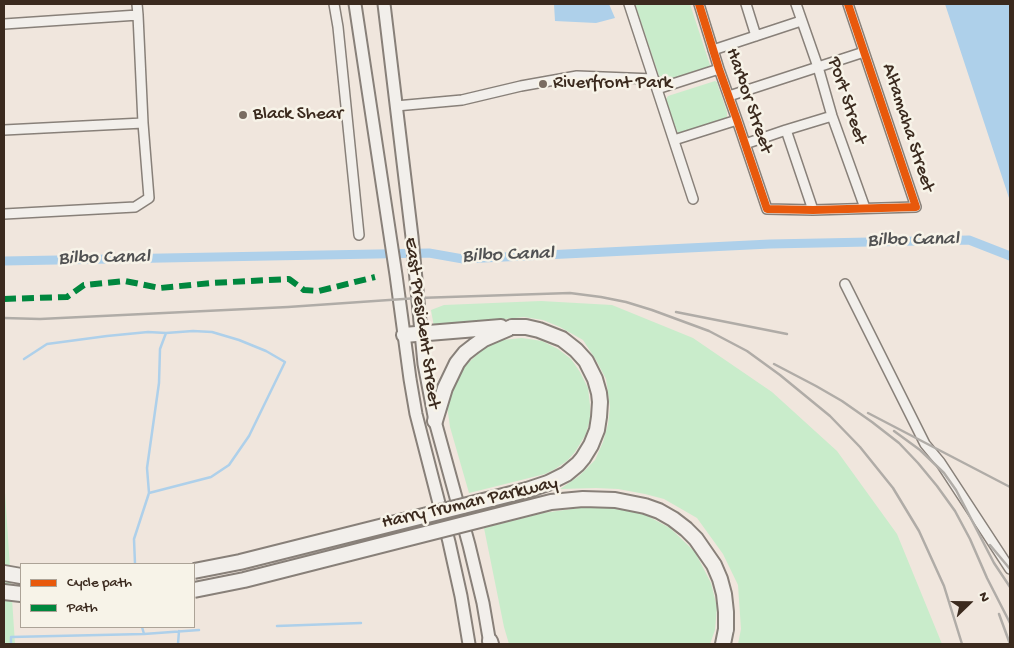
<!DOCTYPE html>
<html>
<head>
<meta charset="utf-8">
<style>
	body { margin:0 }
	#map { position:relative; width:1014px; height:648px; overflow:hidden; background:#f0e6dd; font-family:"Gochi Hand",sans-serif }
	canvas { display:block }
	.frame { position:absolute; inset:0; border:5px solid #3b2a1e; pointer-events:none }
	.legend { position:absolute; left:20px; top:563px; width:175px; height:65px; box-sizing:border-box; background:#f7f3e8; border:1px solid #aca397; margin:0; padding:6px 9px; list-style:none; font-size:15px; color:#3b2a1e }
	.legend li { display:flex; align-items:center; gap:10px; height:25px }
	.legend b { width:25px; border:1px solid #aca397 }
	.north { position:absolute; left:944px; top:578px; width:50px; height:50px; -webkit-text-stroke:4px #f7f3e8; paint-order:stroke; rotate:68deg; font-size:14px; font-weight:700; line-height:20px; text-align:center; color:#3b2a1e }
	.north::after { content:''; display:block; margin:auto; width:18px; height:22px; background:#3b2a1e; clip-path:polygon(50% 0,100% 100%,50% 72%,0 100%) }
</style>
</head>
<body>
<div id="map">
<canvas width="1014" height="648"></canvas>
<div class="frame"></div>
<ul class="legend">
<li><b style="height:6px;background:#e8590c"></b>Cycle path</li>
<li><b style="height:6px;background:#00873e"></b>Path</li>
</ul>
<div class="north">N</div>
</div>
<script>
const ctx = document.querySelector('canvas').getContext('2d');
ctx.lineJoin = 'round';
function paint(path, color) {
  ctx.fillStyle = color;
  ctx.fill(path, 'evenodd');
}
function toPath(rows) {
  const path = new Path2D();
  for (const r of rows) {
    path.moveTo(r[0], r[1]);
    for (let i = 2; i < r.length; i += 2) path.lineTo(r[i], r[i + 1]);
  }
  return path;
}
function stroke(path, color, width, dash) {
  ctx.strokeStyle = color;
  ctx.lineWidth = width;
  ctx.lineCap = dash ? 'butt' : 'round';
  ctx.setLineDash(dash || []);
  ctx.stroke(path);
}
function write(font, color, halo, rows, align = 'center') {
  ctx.font = font + ' "Gochi Hand",sans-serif';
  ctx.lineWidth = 5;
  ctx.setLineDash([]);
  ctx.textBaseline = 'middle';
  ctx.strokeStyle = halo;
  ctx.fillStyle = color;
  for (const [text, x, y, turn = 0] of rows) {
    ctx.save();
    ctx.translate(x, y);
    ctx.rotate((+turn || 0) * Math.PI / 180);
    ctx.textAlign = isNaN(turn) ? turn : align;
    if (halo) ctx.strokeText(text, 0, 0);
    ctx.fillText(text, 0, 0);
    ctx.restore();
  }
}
paint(toPath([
	[635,4,690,4,711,68,667,83,661,82],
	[715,81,717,82,718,86,727,112,727,117,683,134,679,134,676,129,666,99,668,96],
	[541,301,612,305,693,338,772,392,837,451,897,534,942,644,738,644,741,629,738,585,723,554,697,518,664,499,645,494,618,489,596,488,560,489,579,476,595,460,603,442,608,424,610,407,606,379,596,360,583,340,560,327,543,320,524,317,434,327,431,310,444,305],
	[522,338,542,341,558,349,571,359,580,372,588,388,590,405,590,419,586,434,575,452,567,461,555,469,545,474,469,493,450,427,447,405,452,384,464,367,484,348,502,340],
	[4,477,15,644,4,644],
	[579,508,609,508,642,513,670,528,695,552,711,583,717,607,715,630,710,644,509,644,504,627,484,528,543,513]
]), '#c9eccb');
paint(toPath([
	[554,4,609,4,615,18,596,23,555,21],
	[945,4,1010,4,1010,201]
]), '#aed0ea');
stroke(toPath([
	[24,359,47,344,107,336,148,332,166,333,193,331,212,332,239,340,266,351,285,362,249,436,229,465,211,477,149,493,147,468,159,383,160,349,166,333],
	[135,564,134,539,149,493],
	[277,626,361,623],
	[144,634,199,630],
	[11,644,11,637,144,634,142,627],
	[178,644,179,631]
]), '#aed0ea', 2.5);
stroke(toPath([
	[4,261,429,253,463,259,770,244,969,240,1010,256]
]), '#aed0ea', 9);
const minor = toPath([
	[137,4,138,15],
	[334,4,338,27,359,235],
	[629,4,693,199],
	[699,4,719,69,737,120,767,209,813,210,916,207,848,4],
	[746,4,756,36],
	[796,4,818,67,832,116,865,208],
	[4,24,138,15,143,123,4,130],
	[713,50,801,21],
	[657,89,719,69],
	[729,96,864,52],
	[396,106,462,100,521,86,577,76,654,79],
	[786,130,813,210],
	[674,140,737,120],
	[745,144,786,130,832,116],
	[4,214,135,207,149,198,143,123],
	[845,284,925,444,940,462,1010,569]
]);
const major = toPath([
	[355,4,396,275,410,379,416,414,449,542,461,596,469,644],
	[384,4,412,237,424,364,435,421,469,545,483,603,490,644]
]);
const highway = toPath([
	[404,335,501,327],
	[435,421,445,388,457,363,465,353,474,346,484,339,512,327],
	[4,573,21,576],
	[4,592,21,594],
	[490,641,491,644],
	[723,644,726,629]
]);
stroke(minor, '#888079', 12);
stroke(major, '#888079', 15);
stroke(highway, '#888079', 18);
stroke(minor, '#f2efeb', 9);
stroke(major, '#f2efeb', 11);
stroke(highway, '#f2efeb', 14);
stroke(toPath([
	[676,312,787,334],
	[4,318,40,319,288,307,418,298,570,293,601,297,626,302,652,310,709,331,747,351,780,375,830,416,860,447,893,488,919,531,944,586,962,644],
	[774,364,816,386,842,401,872,422,899,443,918,463,937,486,955,511,970,539,987,578,1010,623],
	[868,413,1010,487],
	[894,431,920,450,944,473,956,490,966,509,994,563,1010,587],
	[990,545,1010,569],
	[999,614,1010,644]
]), '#b0aca7', 2.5);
const highwayBridge = toPath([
	[194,571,240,562,527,490,548,483,566,474,578,464,583,458,591,445,597,430,599,417,600,402,599,393,595,379,586,361,576,350,562,339,539,330,526,327,512,327],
	[194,590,244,580,551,502,583,499,615,500,645,506,659,511,673,519,686,529,696,539,714,565,720,579,724,594,726,612,726,629]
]);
stroke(highwayBridge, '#888079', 18, []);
stroke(highwayBridge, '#f2efeb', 14);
stroke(toPath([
	[4,299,67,297,84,285,125,281,160,288,211,283,289,279,304,290,319,291,375,277]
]), '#00873e', 6, [12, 6]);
stroke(toPath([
	[699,4,719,69,737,120,767,209,813,210,916,207,848,4]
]), '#e8590c', 8);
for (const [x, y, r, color] of [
	[543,84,5,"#7a6c61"],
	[243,115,5,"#7a6c61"]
]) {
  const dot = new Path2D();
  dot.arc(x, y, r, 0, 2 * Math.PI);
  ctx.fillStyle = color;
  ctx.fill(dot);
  stroke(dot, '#f7f3e8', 2);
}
write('19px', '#3b2a1e', '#f7f3e8', [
	["Riverfront Park",553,84],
	["Black Shear",253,115]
], 'left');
write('19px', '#3b2a1e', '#f7f3e8', [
	["Harbor Street",748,101,71],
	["Port Street",846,101,72],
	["Altamaha Street",907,128,72],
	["East President Street",421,323,82],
	["Harry Truman Parkway",470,504,-13]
]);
write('italic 20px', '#505152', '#f7f3e8', [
	["Bilbo Canal",913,241,-1],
	["Bilbo Canal",508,256,-2],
	["Bilbo Canal",104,259,-1]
]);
</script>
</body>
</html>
